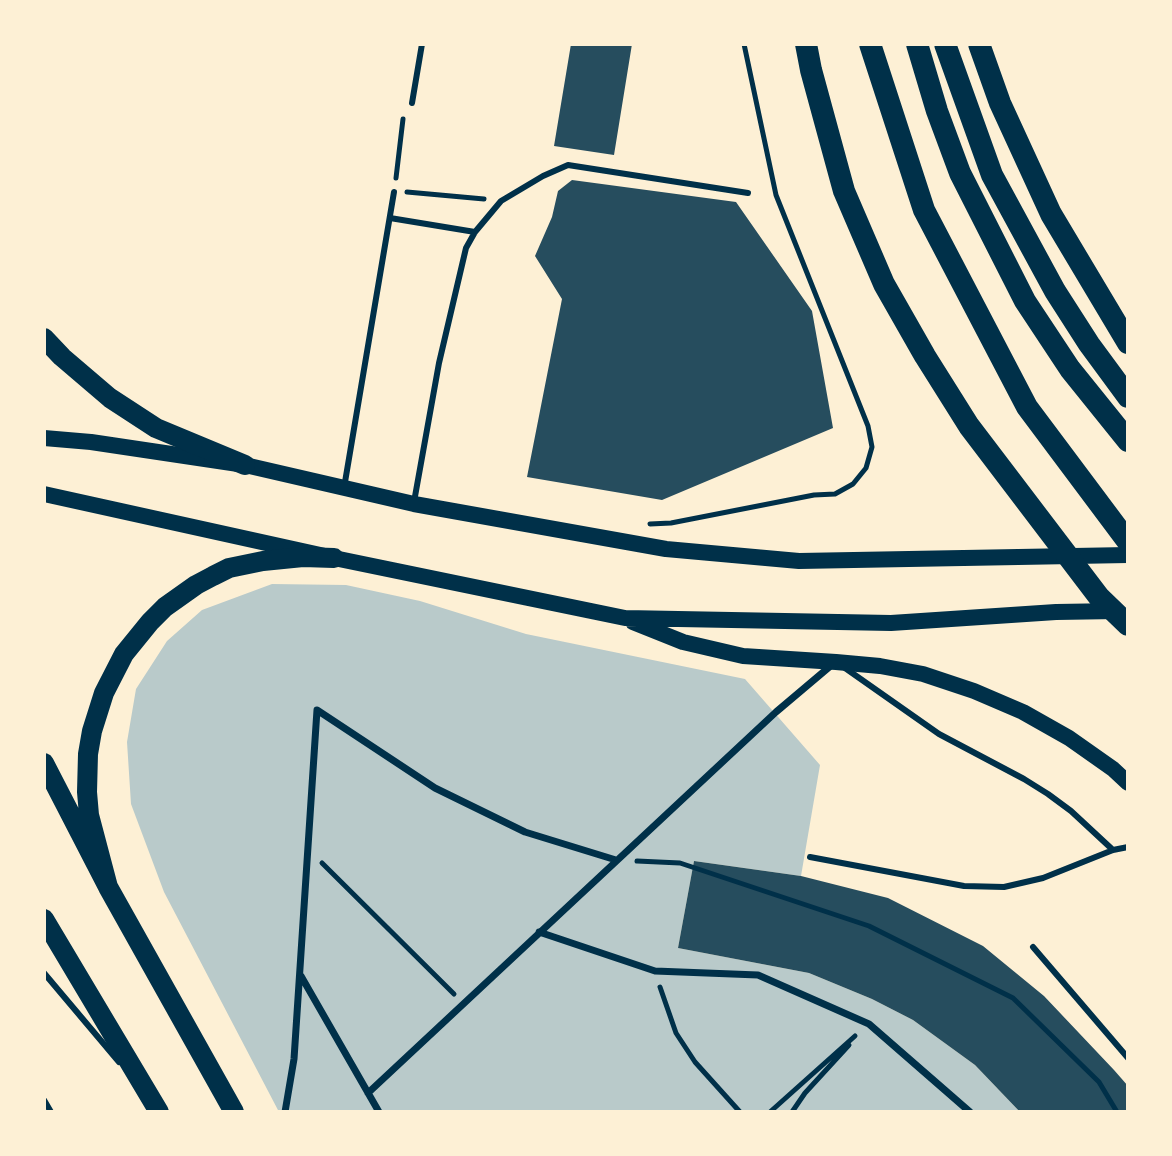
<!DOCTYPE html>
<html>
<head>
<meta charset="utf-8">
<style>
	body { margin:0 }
	#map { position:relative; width:1172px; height:1156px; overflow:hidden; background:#fdf0d5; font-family:"PT Serif",serif }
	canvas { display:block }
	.frame { position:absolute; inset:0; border:46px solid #fdf0d5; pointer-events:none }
</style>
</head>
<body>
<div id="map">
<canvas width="1172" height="1156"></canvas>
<div class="frame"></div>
</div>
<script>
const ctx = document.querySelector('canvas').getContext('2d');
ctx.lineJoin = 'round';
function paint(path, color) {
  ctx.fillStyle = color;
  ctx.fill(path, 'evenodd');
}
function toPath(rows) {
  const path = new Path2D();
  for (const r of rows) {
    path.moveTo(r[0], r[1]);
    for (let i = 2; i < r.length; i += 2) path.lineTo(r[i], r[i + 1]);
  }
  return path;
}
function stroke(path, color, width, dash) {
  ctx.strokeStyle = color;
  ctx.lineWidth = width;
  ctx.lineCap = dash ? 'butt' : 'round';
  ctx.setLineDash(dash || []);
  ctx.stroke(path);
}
paint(toPath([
	[272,584,346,585,420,601,526,634,745,679,820,765,801,876,694,861,678,948,809,973,872,999,913,1020,975,1065,1020,1112,279,1112,164,892,131,804,127,742,136,689,167,641,202,610]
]), '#b9caca');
paint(toPath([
	[571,44,632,44,614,155,554,146],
	[572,180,736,202,812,311,833,428,662,500,527,477,562,299,535,256,552,217,558,191],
	[694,861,801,876,888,898,983,946,1044,996,1114,1070,1128,1086,1128,1112,1020,1112,975,1065,913,1020,872,999,809,973,678,948]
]), '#264d5e');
stroke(toPath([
	[396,178,403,119],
	[407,192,484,199],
	[650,524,671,523,814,495,835,494,853,484,866,468,872,447,868,426,776,195,744,44],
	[637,861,680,863,869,926,1013,998,1099,1082,1117,1112],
	[322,863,454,994],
	[660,987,676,1033,695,1062,740,1112],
	[770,1112,855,1036],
	[792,1112,805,1093,849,1045]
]), '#003049', 5);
stroke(toPath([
	[412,103,422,44],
	[390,218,475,232],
	[344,488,394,192],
	[414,502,439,363,466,248,475,232,501,201,543,176,568,165,748,193],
	[845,668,939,734,1024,779,1048,794,1071,811,1113,850],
	[810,857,964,886,1004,887,1043,878,1113,850,1128,847],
	[1033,947,1128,1058],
	[44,973,119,1062],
	[44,1100,51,1112]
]), '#003049', 6);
stroke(toPath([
	[539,932,655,971,758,975,869,1024,970,1112],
	[301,976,379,1112],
	[368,1093,776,712,834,663],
	[285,1112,294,1059,317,710,435,788,525,832,616,860]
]), '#003049', 7);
stroke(toPath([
	[44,438,91,442,245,465,414,504,666,549,799,561,1128,555],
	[44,494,334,558,625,618,891,623,1056,612,1117,611],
	[633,622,683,642,743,656,836,662,880,666,923,674,974,691,1023,712,1069,738,1113,769,1128,783]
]), '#003049', 16);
stroke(toPath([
	[44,338,62,357,110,398,156,428,245,465],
	[44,763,108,887,234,1112],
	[108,887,89,815,87,792,88,754,92,731,104,693,124,654,150,622,165,607,196,585,213,576,229,568,263,561,303,557,334,558],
	[44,919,159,1112]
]), '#003049', 20);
stroke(toPath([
	[806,44,811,70,844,191,884,284,925,356,969,426,1099,597,1128,625],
	[870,44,924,210,1027,407,1128,542],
	[917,44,937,111,960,173,1025,301,1070,369,1128,441],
	[945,44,992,175,1055,291,1089,344,1128,397],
	[979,44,1000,103,1051,214,1128,343]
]), '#003049', 22);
</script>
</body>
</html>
